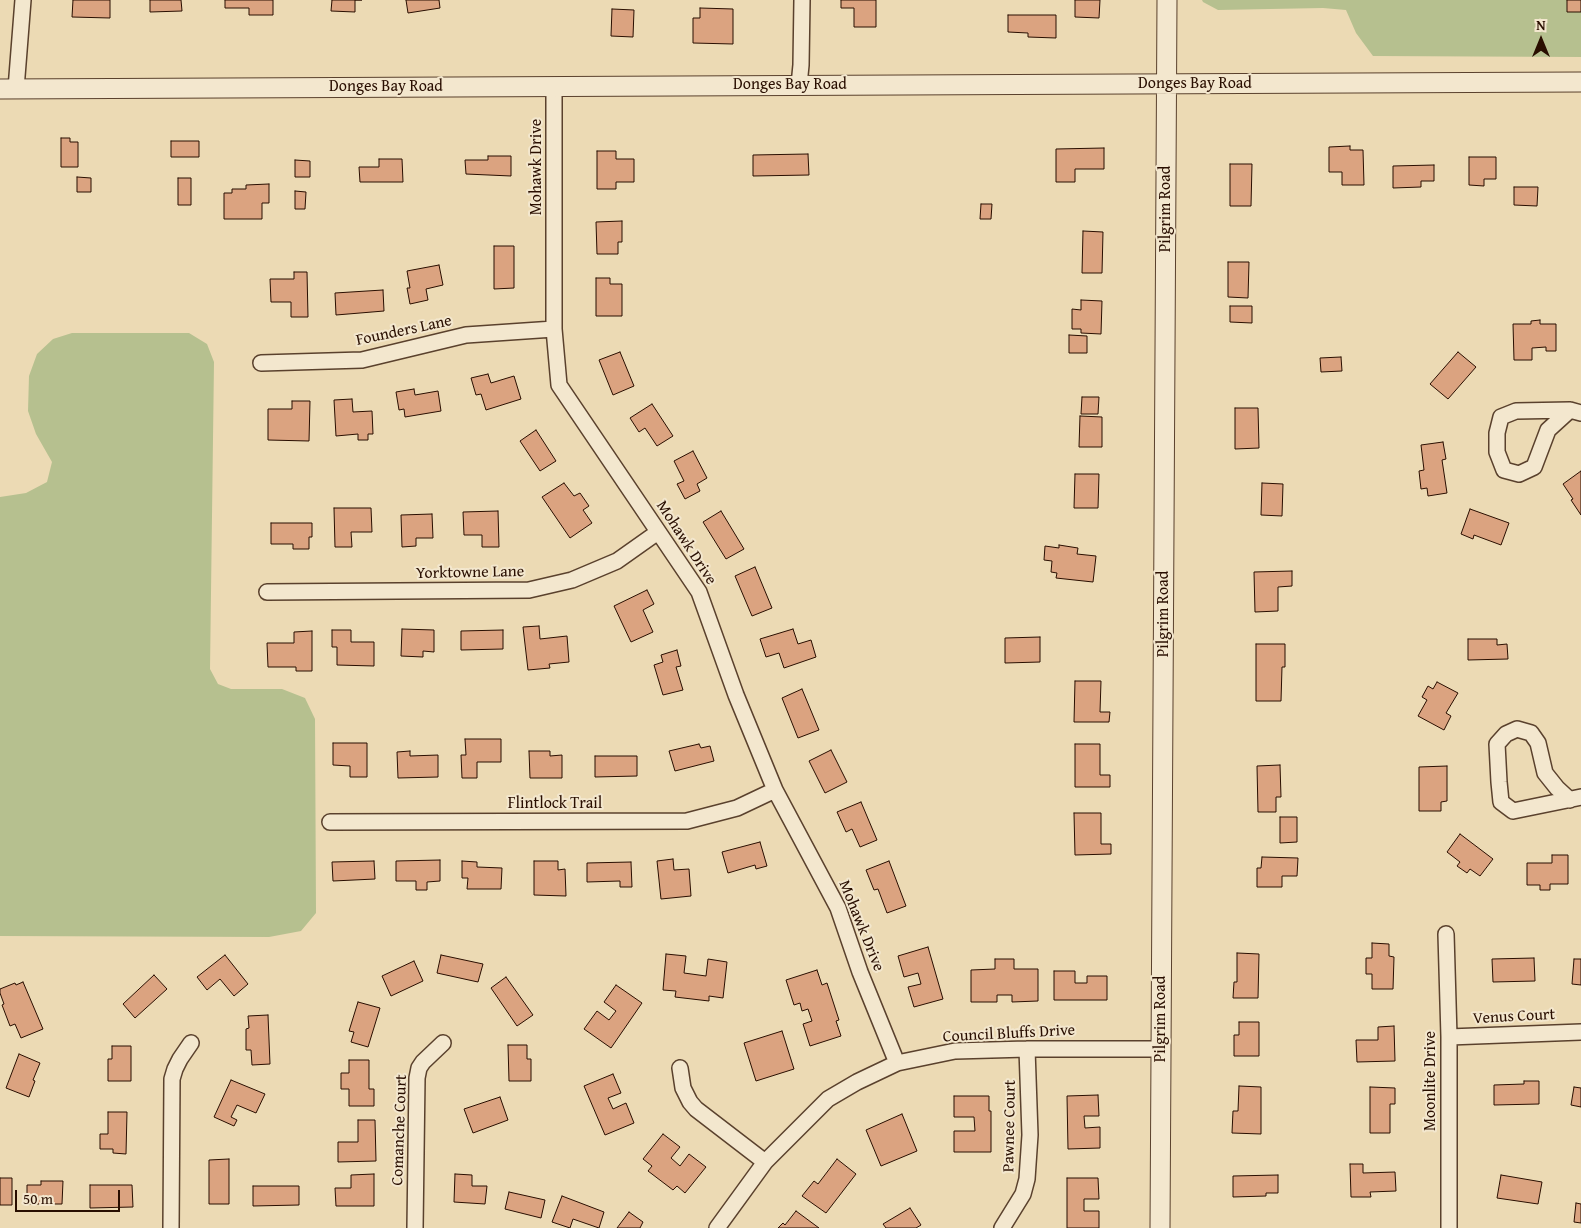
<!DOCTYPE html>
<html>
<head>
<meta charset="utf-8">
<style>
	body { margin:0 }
	#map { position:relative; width:1581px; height:1228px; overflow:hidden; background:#ecdab4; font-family:"Gentium Book Plus",serif }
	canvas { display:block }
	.north { position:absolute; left:1516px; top:15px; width:50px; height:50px; -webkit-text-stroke:4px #f3e7ce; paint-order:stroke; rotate:0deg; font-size:14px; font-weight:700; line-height:20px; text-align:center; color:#290e00 }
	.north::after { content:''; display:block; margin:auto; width:18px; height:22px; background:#290e00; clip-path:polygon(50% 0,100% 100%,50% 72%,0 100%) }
	.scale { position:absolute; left:15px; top:1190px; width:105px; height:22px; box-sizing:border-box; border:2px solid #290e00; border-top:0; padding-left:6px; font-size:15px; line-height:18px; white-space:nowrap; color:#290e00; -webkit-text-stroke:4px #f3e7ce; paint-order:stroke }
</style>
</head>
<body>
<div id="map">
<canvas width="1581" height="1228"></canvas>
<div class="north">N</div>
<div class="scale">50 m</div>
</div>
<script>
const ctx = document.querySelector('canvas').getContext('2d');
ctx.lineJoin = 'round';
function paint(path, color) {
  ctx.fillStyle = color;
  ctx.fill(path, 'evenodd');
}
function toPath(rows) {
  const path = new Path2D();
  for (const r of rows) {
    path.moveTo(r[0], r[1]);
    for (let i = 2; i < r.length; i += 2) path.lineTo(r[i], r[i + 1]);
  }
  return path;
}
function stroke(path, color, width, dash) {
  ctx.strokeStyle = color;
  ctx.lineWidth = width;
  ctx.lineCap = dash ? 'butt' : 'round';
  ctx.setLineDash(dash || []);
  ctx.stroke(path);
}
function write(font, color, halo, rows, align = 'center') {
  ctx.font = font + ' "Gentium Book Plus",serif';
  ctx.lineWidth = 4;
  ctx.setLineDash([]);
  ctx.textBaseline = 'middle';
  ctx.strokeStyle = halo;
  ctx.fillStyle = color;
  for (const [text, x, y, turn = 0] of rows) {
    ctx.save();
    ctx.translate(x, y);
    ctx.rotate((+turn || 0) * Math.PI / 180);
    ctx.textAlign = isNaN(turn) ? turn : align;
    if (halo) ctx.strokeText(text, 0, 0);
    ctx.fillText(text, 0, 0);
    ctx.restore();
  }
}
paint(toPath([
	[1202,0,1581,0,1581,57,1373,56,1356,33,1346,10,1323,8,1218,10,1203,2],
	[72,333,189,333,207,344,214,362,210,669,218,684,231,689,282,689,305,698,315,719,316,913,301,931,269,937,0,936,0,497,26,493,47,482,52,462,36,434,28,411,29,376,37,354,53,339]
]), '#b6c08f');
const building = toPath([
	[73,0,110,0,110,18,72,17,73,0],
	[150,0,181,0,182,11,150,12,150,0],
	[225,0,273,0,273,15,249,15,249,8,225,8,225,0],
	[332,0,362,0,355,0,355,12,331,11,332,0],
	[406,0,439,0,440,8,408,13,406,0],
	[841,0,876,0,876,27,854,27,854,8,841,8,841,0],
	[1075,0,1100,0,1099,18,1075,17,1075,0],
	[1567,0,1581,0,1581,12,1567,12,1567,0],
	[700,8,733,9,733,44,693,43,693,18,700,18,700,8],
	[612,9,634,10,633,37,611,36,612,9],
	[1008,15,1056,15,1056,38,1028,37,1028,33,1008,32,1008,15],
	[61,138,70,138,70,142,78,142,78,167,61,167,61,138],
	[171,141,199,141,199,157,171,157,171,141],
	[1350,146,1350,150,1363,150,1364,185,1342,185,1342,172,1329,172,1329,147,1350,146],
	[1104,148,1104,169,1075,169,1075,182,1056,182,1056,149,1104,148],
	[597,151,616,151,616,159,634,159,634,182,616,182,616,189,597,189,597,151],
	[808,154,809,175,753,176,753,155,808,154],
	[488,156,511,156,511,176,466,174,465,160,488,160,488,156],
	[1469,157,1496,157,1496,179,1484,179,1484,186,1469,185,1469,157],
	[379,159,402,159,403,182,360,182,359,167,379,167,379,159],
	[295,160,310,161,310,177,295,177,295,160],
	[1230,164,1252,164,1251,206,1230,206,1230,164],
	[1434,165,1434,181,1421,181,1421,187,1393,188,1393,166,1434,165],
	[77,177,91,178,91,192,77,192,77,177],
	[178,178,191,178,191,205,178,205,178,178],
	[269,184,269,203,262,203,262,219,224,219,224,193,232,193,232,189,246,189,246,185,269,184],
	[1514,187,1538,187,1537,206,1514,205,1514,187],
	[295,191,306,192,305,209,295,209,295,191],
	[981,204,992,204,991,219,980,219,981,204],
	[622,221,622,242,618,242,618,254,597,254,596,222,622,221],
	[1083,231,1103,232,1102,273,1082,273,1083,231],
	[494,246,514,246,514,288,494,289,494,246],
	[1228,262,1249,262,1248,298,1228,297,1228,262],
	[439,265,443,285,426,289,428,300,410,304,407,288,410,288,407,271,439,265],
	[294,272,307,272,308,317,291,317,291,302,271,302,270,279,294,279,294,272],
	[596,278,610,278,610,284,622,284,622,316,596,316,596,278],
	[383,290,384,311,336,315,335,293,383,290],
	[1081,300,1102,301,1101,334,1081,333,1081,329,1072,329,1072,309,1081,310,1081,300],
	[1230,306,1252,306,1252,323,1230,322,1230,306],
	[1540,320,1540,324,1556,324,1556,351,1546,351,1546,347,1532,348,1532,360,1514,360,1513,324,1531,324,1531,321,1540,320],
	[1069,335,1087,336,1087,353,1069,353,1069,335],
	[620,352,634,386,613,395,599,360,620,352],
	[1458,352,1476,367,1448,399,1430,384,1458,352],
	[1341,357,1342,371,1321,372,1320,358,1341,357],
	[488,374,491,383,514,376,521,399,486,410,481,394,476,395,471,378,488,374],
	[414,389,415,395,438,391,441,411,405,417,404,409,399,410,396,392,414,389],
	[1082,397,1099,397,1098,414,1081,414,1082,397],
	[352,399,353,412,372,411,373,434,368,434,368,440,358,440,358,434,336,436,334,400,352,399],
	[292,401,310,401,309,441,268,440,268,409,292,409,292,401],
	[652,404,673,436,657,446,645,428,639,432,630,418,652,404],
	[1235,408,1258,408,1259,448,1235,449,1235,408],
	[1080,416,1102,417,1102,447,1079,447,1080,416],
	[536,430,556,461,540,471,520,441,536,430],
	[1443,442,1446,459,1442,460,1447,493,1428,496,1427,488,1421,489,1419,471,1424,470,1421,445,1443,442],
	[693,451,707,478,697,484,700,491,685,499,677,484,684,481,674,461,693,451],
	[1581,471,1581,515,1571,500,1573,499,1563,484,1581,471],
	[1075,474,1099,474,1098,508,1074,508,1075,474],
	[564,483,574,496,580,493,589,506,583,510,592,523,570,538,542,497,564,483],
	[1262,483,1283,484,1282,516,1261,515,1262,483],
	[334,508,371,508,372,532,351,532,352,547,335,547,334,508],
	[1470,509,1509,523,1501,545,1474,535,1473,539,1461,534,1470,509],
	[498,511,499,547,482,547,482,535,464,535,463,512,498,511],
	[721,511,744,549,726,559,703,522,721,511],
	[432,514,433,538,416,538,416,546,402,547,401,515,432,514],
	[271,523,312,523,312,537,309,537,309,549,293,549,293,544,271,544,271,523],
	[1059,545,1078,548,1077,554,1096,556,1093,582,1056,578,1057,573,1051,572,1052,561,1044,560,1045,546,1059,548,1059,545],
	[755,567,772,608,752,616,735,576,755,567],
	[1292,571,1292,586,1278,587,1278,611,1255,612,1254,572,1292,571],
	[647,590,654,604,643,610,653,632,631,642,614,606,647,590],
	[539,626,540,639,567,636,569,662,549,664,550,668,528,670,523,627,539,626],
	[402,629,434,630,434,652,423,651,423,657,401,656,402,629],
	[793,629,798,644,811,640,816,657,784,668,779,653,766,657,760,639,793,629],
	[332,630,351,630,351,642,374,642,374,666,337,665,337,647,332,647,332,630],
	[503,630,503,649,461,650,461,631,503,630],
	[312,631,312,671,296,671,296,667,268,667,267,643,294,643,294,632,312,631],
	[1040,637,1040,662,1005,663,1005,638,1040,637],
	[1468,639,1497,639,1497,645,1507,644,1508,659,1468,660,1468,639],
	[1256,644,1285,644,1285,667,1282,667,1281,701,1256,701,1256,644],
	[677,650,681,666,676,667,683,690,663,695,654,665,663,662,661,655,677,650],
	[1075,681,1101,681,1100,712,1110,712,1109,722,1074,722,1075,681],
	[1437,682,1458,693,1446,713,1451,716,1444,730,1418,716,1427,700,1422,697,1428,686,1433,689,1437,682],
	[802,689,819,730,798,738,782,698,802,689],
	[465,739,501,739,501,762,477,762,477,778,462,778,461,755,466,755,465,739],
	[333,743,367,743,367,777,350,777,350,766,333,765,333,743],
	[699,744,701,748,710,746,714,761,675,771,669,751,699,744],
	[1075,744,1100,744,1100,775,1110,775,1110,787,1075,787,1075,744],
	[831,750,847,782,825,793,809,761,831,750],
	[410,751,410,756,438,755,438,777,398,778,397,752,410,751],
	[529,751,550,751,550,756,562,755,562,778,530,778,529,751],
	[595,756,637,756,637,776,595,777,595,756],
	[1280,765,1281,797,1276,797,1276,812,1258,812,1257,766,1280,765],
	[1447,766,1447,801,1441,802,1441,811,1419,811,1419,767,1447,766],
	[861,802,877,840,860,847,852,829,846,832,837,812,861,802],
	[1074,813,1101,813,1101,844,1111,844,1111,854,1075,855,1074,813],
	[1280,817,1297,817,1297,842,1280,843,1280,817],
	[1460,834,1493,859,1480,876,1470,869,1467,873,1457,866,1460,862,1447,852,1460,834],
	[760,842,767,866,756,869,755,865,728,873,722,852,760,842],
	[1552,855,1568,855,1568,884,1550,884,1550,890,1540,890,1540,885,1527,885,1527,863,1552,863,1552,855],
	[1262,857,1298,858,1297,876,1282,876,1282,887,1257,887,1257,868,1261,868,1262,857],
	[673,859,674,870,689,869,691,896,661,899,657,861,673,859],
	[440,860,440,881,427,882,427,890,416,890,416,881,396,881,396,861,440,860],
	[374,861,375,879,333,881,332,862,374,861],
	[462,861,477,862,477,867,502,868,501,889,467,889,468,878,462,878,462,861],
	[534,861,558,861,558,870,565,869,566,896,534,895,534,861],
	[889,861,906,906,887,913,878,889,874,890,866,870,889,861],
	[631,862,632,887,620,887,620,881,587,882,587,863,631,862],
	[1372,943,1389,944,1389,956,1394,957,1393,989,1372,989,1372,974,1366,974,1366,958,1372,958,1372,943],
	[928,947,943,999,914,1007,908,987,921,984,918,973,904,977,898,956,928,947],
	[1237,953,1259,954,1258,998,1233,998,1234,982,1237,982,1237,953],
	[666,954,686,956,684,973,706,976,708,959,727,962,723,998,709,996,709,1001,675,997,676,991,663,990,666,954],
	[225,955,248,984,234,996,220,979,207,990,197,977,225,955],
	[441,955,483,964,478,982,437,973,441,955],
	[1534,958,1535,981,1493,982,1492,959,1534,958],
	[995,959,1014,959,1014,969,1038,969,1038,1001,1012,1002,1012,995,997,995,997,1002,971,1002,971,970,995,969,995,959],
	[1574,959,1581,959,1581,985,1572,984,1574,959],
	[414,961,423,981,391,996,382,976,414,961],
	[817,970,822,985,827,983,839,1020,836,1021,841,1036,810,1046,803,1024,812,1021,808,1009,802,1011,800,1003,794,1005,786,980,817,970],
	[1054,971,1075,971,1075,983,1087,983,1087,976,1107,976,1107,1000,1054,1000,1054,971],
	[154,975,167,989,135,1018,123,1004,154,975],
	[506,977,533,1015,517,1026,491,988,506,977],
	[23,982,43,1029,21,1038,15,1024,10,1026,2,1005,4,1004,0,993,0,989,15,983,16,985,23,982],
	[616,985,642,1003,611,1048,584,1029,597,1011,609,1020,616,1011,604,1002,616,985],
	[358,1002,380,1008,368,1047,351,1042,354,1032,349,1031,358,1002],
	[268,1015,270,1064,252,1065,251,1050,246,1050,246,1029,249,1028,248,1016,268,1015],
	[1239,1022,1259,1022,1259,1056,1234,1056,1234,1035,1239,1035,1239,1022],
	[1394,1026,1395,1061,1357,1062,1356,1040,1378,1040,1378,1027,1394,1026],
	[782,1031,794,1069,756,1081,744,1043,782,1031],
	[508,1045,527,1045,527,1059,531,1059,531,1081,509,1081,508,1045],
	[112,1046,131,1046,131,1081,108,1081,108,1059,112,1059,112,1046],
	[19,1054,40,1063,33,1080,35,1081,29,1097,6,1088,19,1054],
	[349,1060,369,1060,369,1089,374,1089,374,1106,349,1106,349,1089,341,1089,341,1073,349,1073,349,1060],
	[613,1074,621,1093,608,1098,613,1109,626,1103,634,1123,605,1135,584,1086,613,1074],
	[231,1080,265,1094,256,1113,237,1105,231,1117,237,1120,234,1126,214,1117,231,1080],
	[1524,1081,1539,1081,1539,1104,1494,1105,1494,1085,1524,1084,1524,1081],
	[1239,1086,1261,1087,1261,1134,1232,1133,1233,1111,1238,1111,1239,1086],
	[1370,1087,1395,1088,1395,1104,1390,1104,1390,1133,1370,1133,1370,1087],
	[1574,1087,1581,1088,1581,1107,1571,1105,1574,1087],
	[1098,1095,1099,1116,1084,1116,1085,1128,1100,1127,1100,1148,1068,1149,1067,1096,1098,1095],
	[954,1096,989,1096,989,1111,991,1111,991,1152,954,1152,954,1131,975,1131,974,1117,954,1117,954,1096],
	[500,1097,508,1120,473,1133,464,1109,500,1097],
	[108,1112,127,1112,126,1154,113,1153,113,1149,100,1149,100,1134,108,1134,108,1112],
	[902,1114,917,1151,881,1166,866,1130,902,1114],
	[358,1120,375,1120,376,1161,338,1162,338,1142,358,1142,358,1120],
	[663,1134,680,1147,671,1158,680,1166,689,1154,706,1167,685,1193,677,1186,673,1190,648,1171,652,1166,643,1159,663,1134],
	[229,1159,229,1204,209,1204,209,1160,229,1159],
	[837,1159,856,1174,826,1213,802,1196,814,1181,818,1184,837,1159],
	[1350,1164,1363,1164,1363,1173,1395,1172,1396,1191,1370,1192,1371,1197,1351,1197,1350,1164],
	[374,1174,374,1206,336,1206,335,1188,351,1188,351,1175,374,1174],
	[455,1174,472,1175,472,1186,487,1186,485,1204,454,1202,455,1174],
	[1278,1175,1278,1193,1266,1193,1266,1196,1233,1197,1233,1176,1278,1175],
	[1501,1175,1542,1182,1538,1204,1497,1198,1501,1175],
	[0,1178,12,1178,12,1205,0,1205,0,1178],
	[1067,1178,1098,1178,1099,1199,1084,1199,1084,1211,1099,1211,1099,1228,1067,1228,1067,1178],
	[41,1181,63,1181,62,1204,27,1204,27,1185,41,1185,41,1181],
	[90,1185,132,1185,133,1207,90,1208,90,1185],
	[253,1186,299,1186,299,1205,253,1206,253,1186],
	[509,1192,545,1200,541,1218,505,1209,509,1192],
	[562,1196,604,1212,599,1228,573,1219,570,1228,552,1222,562,1196],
	[1576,1203,1581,1204,1581,1223,1574,1222,1576,1203],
	[910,1208,921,1225,916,1228,886,1228,883,1224,910,1208],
	[796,1211,819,1228,778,1228,783,1223,785,1225,796,1211],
	[629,1212,643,1222,640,1228,617,1228,629,1212]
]);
paint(building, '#dba380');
stroke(building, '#290e00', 1);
const minor = toPath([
	[799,85,801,65,802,0],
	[554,86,554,329,559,385,699,592,736,695,775,790,838,908,860,972,897,1063],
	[16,89,23,0],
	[261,363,362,360,466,335,554,329],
	[1570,410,1548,430,1534,467,1519,474,1504,470,1497,452,1497,433,1501,417,1516,411,1570,410,1581,413],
	[267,592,529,590,572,580,617,561,658,532],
	[1570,800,1557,788,1545,773,1538,743,1531,733,1517,729,1506,734,1497,744,1499,782,1501,802,1513,811,1581,797],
	[330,822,687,821,737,808,775,790],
	[1446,934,1449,1037,1449,1228],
	[1449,1037,1581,1032],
	[680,1068,683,1088,690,1102,696,1109,765,1162],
	[171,1228,172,1079,175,1069,180,1059,191,1043],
	[415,1228,417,1078,419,1068,423,1062,443,1043],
	[717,1228,765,1162,828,1099,857,1082,897,1063,955,1051,1027,1049,1161,1049],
	[1002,1228,1023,1194,1027,1179,1030,1135,1027,1049]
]);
const tertiary = toPath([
	[0,89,1581,82],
	[1160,1228,1167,0]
]);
stroke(minor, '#5a412d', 18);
stroke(tertiary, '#5a412d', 21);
stroke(minor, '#f3e7ce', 15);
stroke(tertiary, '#f3e7ce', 19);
write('16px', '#290e00', '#f3e7ce', [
	["Donges Bay Road",1195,84],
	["Donges Bay Road",790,85],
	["Donges Bay Road",386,87],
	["Mohawk Drive",537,167,-90],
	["Pilgrim Road",1166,209,-90],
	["Founders Lane",404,331,-12],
	["Mohawk Drive",686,543,57],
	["Yorktowne Lane",470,573,-1],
	["Pilgrim Road",1164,614,-90],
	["Flintlock Trail",555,804],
	["Mohawk Drive",861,926,68],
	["Venus Court",1514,1017,-3],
	["Pilgrim Road",1161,1019,-90],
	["Council Bluffs Drive",1009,1034,-3],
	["Moonlite Drive",1431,1081,-90],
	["Pawnee Court",1010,1126,-89],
	["Comanche Court",400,1130,-88]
]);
</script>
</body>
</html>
